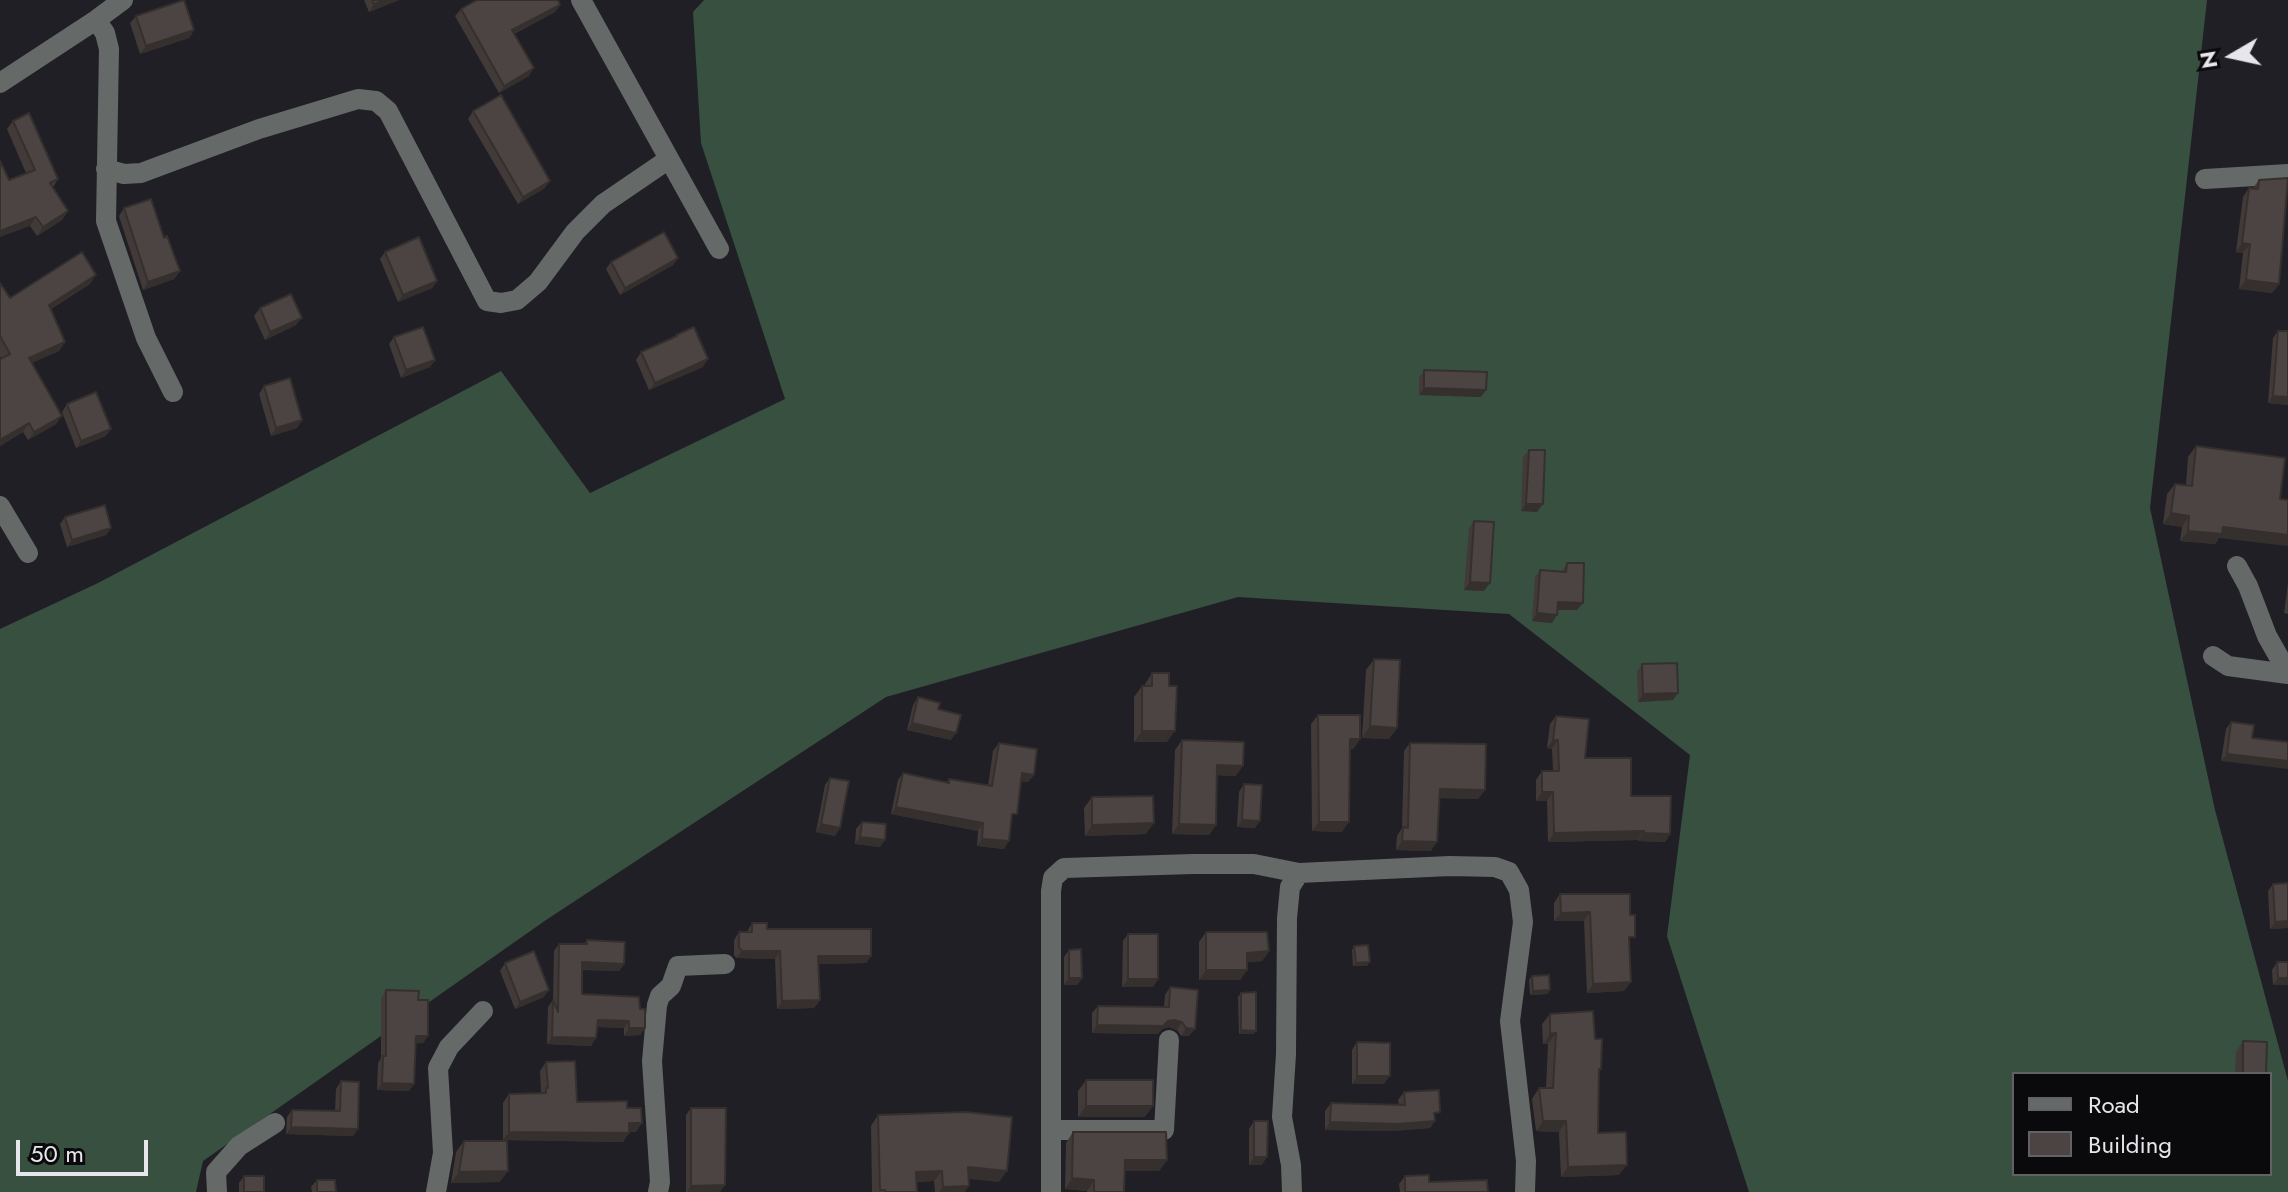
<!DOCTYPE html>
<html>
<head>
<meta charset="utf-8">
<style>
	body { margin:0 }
	#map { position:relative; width:2288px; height:1192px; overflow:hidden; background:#201f25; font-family:Jost,sans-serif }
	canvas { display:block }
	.legend { position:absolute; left:2012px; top:1072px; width:260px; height:104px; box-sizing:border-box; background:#0a090c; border:2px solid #626165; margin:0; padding:10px 14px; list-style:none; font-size:24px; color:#e7e6ea }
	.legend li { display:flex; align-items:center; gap:16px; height:40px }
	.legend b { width:40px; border:2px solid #626165 }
	.north { position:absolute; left:2192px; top:16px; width:80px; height:80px; -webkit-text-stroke:6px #0a090c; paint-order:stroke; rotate:261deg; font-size:22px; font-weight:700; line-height:32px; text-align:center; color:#e7e6ea }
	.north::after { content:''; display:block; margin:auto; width:28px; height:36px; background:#e7e6ea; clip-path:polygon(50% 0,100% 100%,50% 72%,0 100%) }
	.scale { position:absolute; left:16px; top:1140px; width:132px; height:36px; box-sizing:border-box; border:4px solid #e7e6ea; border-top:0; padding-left:10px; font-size:24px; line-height:28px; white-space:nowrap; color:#e7e6ea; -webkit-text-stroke:6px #0a090c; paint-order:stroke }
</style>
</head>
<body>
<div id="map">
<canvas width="2288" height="1192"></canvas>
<ul class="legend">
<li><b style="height:10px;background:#656967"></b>Road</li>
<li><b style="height:22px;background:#4c4442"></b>Building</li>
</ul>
<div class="north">N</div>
<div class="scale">50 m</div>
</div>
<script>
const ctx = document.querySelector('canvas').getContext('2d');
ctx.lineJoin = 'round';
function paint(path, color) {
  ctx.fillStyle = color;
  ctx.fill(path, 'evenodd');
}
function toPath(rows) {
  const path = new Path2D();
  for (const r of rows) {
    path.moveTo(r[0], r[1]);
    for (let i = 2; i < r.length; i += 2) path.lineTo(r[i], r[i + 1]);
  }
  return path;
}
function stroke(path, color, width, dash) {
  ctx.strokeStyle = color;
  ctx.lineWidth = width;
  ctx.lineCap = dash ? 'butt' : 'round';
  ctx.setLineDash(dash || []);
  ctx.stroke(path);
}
paint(toPath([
	[704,0,2207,0,2150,508,2215,810,2288,1081,2288,1192,1749,1192,1667,936,1690,755,1509,614,1238,597,886,697,546,920,203,1161,196,1192,0,1192,0,629,98,583,501,371,590,493,785,399,701,143,693,12],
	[2014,1074,2270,1074,2270,1174,2014,1174]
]), '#385040');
stroke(toPath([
	[581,0,719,249],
	[96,20,105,33,109,49,106,221,146,338,173,392],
	[0,83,96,20,123,0],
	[106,169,124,174,141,173,259,129,358,99,376,101,388,111,487,301,501,303,517,300,538,282,575,232,603,204,669,159],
	[2205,179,2288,174],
	[0,506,28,553],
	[2237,566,2248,586,2267,636,2288,673],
	[2213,656,2228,666,2288,674],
	[1051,1130,1164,1130,1169,1040],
	[217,1192,216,1172,239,1146,275,1123],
	[436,1192,443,1153,438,1068,449,1047,483,1011],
	[658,1192,660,1182,652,1061,657,1005,660,996,671,986,678,966,725,964],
	[1051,1192,1051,891,1053,878,1064,868,1193,864,1254,864,1299,873],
	[1292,1192,1291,1165,1282,1117,1286,1054,1287,918,1290,887,1299,873,1450,866,1495,867,1509,872,1519,890,1523,922,1510,1021,1526,1161,1525,1192]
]), '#656967', 20);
paint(toPath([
	[364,0,399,0,369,12],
	[560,5,555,12,514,34,529,76,499,93,455,16,461,9],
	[136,16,194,30,189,38,140,54,130,23],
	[473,111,545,188,518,204,468,119],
	[13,121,58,179,53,187,68,211,62,220,37,236,30,226,9,180,26,173,7,129],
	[2259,180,2279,284,2272,293,2239,289,2243,253,2236,252,2243,197,2249,188,2253,188],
	[124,208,164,238,180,271,174,279,143,290,119,216],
	[385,252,437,281,432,288,398,302,380,259],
	[678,258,673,265,620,295,606,269,611,262],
	[0,283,10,298,90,284,51,309,65,342,59,351,31,363,56,424,28,440,23,432,0,446,0,359,1,358,0,356],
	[260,308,296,325,265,340,254,316],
	[2278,331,2288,405,2268,403,2273,338],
	[676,335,703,367,649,390,636,360,641,352,674,338],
	[394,337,435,360,430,367,401,378,389,344],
	[1424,370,1481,397,1419,395,1419,378],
	[264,386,302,420,297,428,271,436,259,394],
	[67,404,106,436,76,448,62,412],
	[2196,446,2219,538,2215,544,2180,541,2182,527,2163,524,2167,494,2175,484,2186,485,2188,457],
	[1529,450,1537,512,1521,511,1523,457],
	[65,517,111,528,106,535,67,547,60,524],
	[1474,521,1484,591,1464,590,1469,528],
	[1567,563,1577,610,1558,610,1552,623,1532,621,1535,577,1540,570,1562,572],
	[2288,583,2288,614,2284,613],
	[1374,659,1397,728,1389,739,1362,738,1366,670],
	[1642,664,1673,700,1638,702,1637,672],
	[1152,673,1167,742,1134,742,1134,697,1142,686,1144,686],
	[918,697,938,709,951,740,907,730,913,705],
	[1318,715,1360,739,1353,749,1350,749,1342,832,1312,831,1311,724],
	[1556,716,1585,758,1631,796,1670,834,1665,842,1638,841,1638,840,1548,842,1547,801,1536,801,1536,780,1542,771,1553,771,1552,749,1547,748,1550,724],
	[2231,722,2252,738,2221,761,2226,729],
	[1182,740,1236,776,1217,775,1216,825,1209,835,1172,834,1175,750],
	[999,743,1034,775,1028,782,1021,781,1004,849,977,846,978,831,891,814,898,780,903,773,947,782,949,779,988,786,993,751],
	[1410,743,1485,790,1478,799,1440,798,1431,851,1396,850,1397,836,1402,828,1404,751],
	[830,778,840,828,835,836,816,832,825,785],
	[1244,784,1255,828,1237,827,1239,792],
	[1092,797,1146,834,1085,836,1084,808],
	[862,822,880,847,855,844,856,829],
	[2288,883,2288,928,2270,929,2268,891,2273,884],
	[1560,894,1630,894,1624,991,1587,993,1584,921,1554,921,1554,903],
	[752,923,767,929,871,956,866,963,819,964,820,1000,814,1008,777,1009,775,959,736,958,734,955,734,940,739,932,747,932],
	[1206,932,1269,951,1262,961,1247,962,1247,970,1240,980,1199,980,1199,942],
	[1128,934,1158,979,1153,987,1122,987,1123,941],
	[587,940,624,964,619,971,582,970,582,994,640,1009,645,1028,640,1035,624,1036,624,1028,598,1027,591,1046,547,1044,548,1007,553,1000,554,951,559,944,584,944],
	[1354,946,1367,966,1353,966,1352,950],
	[1069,950,1082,978,1077,985,1064,985,1064,957],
	[2277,962,2288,962,2288,985,2273,985,2272,970],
	[505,963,544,997,515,1009,500,971],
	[1532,976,1548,994,1530,995,1529,980],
	[1170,987,1189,1036,1181,1036,1177,1030,1169,1027,1162,1029,1158,1034,1092,1033,1092,1013,1098,1006,1164,1006,1165,995],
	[386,990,418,1000,428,1036,423,1043,416,1043,414,1084,409,1091,377,1090,378,1063,381,1058,381,998],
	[1241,993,1254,1034,1239,1034,1238,997],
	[1550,1014,1595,1039,1601,1069,1599,1073,1598,1133,1619,1175,1561,1177,1559,1132,1536,1131,1532,1099,1539,1088,1546,1088,1548,1044,1543,1044,1542,1024],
	[2243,1041,2266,1074,2235,1074,2236,1052],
	[1357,1042,1384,1084,1352,1084,1352,1050],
	[546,1062,577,1102,627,1108,636,1132,629,1132,623,1142,503,1140,503,1103,509,1094,541,1093,540,1071],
	[1086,1080,1145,1117,1078,1117,1078,1091],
	[341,1081,353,1136,286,1134,287,1117,292,1110,335,1111,336,1089],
	[1404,1092,1435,1120,1430,1128,1393,1131,1325,1130,1325,1111,1331,1103,1399,1105,1398,1100],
	[691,1108,725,1185,720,1192,686,1192,686,1115],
	[878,1115,999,1182,968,1178,965,1192,935,1192,934,1181,917,1182,917,1192,872,1192,871,1126],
	[1254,1121,1262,1165,1249,1165,1249,1129],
	[1073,1132,1167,1160,1159,1171,1125,1171,1124,1192,1087,1192,1087,1191,1065,1189,1066,1143],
	[464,1141,500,1182,451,1183,456,1152],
	[244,1176,264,1192,239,1192,239,1183],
	[1405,1176,1429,1182,1488,1192,1400,1192,1399,1184],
	[317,1180,336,1192,312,1192,311,1187]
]), '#413a39');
paint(toPath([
	[385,0,399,0,369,12,374,4],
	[560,5,555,12,506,37,512,30],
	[194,30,189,38,140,54,146,46],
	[534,68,529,76,499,93,504,86],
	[550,181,545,188,518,204,523,197],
	[68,211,62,220,37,236,43,227],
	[36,217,30,226,0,237,0,231],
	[2242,243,2250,244,2243,253,2236,252],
	[678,258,673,265,620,295,625,288],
	[180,271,174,279,143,290,148,282],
	[96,275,90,284,43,313,49,305],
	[2246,280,2279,284,2272,293,2239,289],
	[437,281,432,288,398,302,403,295],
	[302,318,296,325,265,340,270,332],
	[65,342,59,351,23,367,29,358],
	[708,359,703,367,649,390,655,383],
	[435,360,430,367,401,378,406,370],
	[1424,388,1486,390,1481,397,1419,395],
	[2273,396,2288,397,2288,405,2268,403],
	[62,416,56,424,28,440,34,432],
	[302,420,297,428,271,436,276,428],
	[29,423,23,432,0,446,0,440],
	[111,429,106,436,76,448,81,441],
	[1526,504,1543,504,1537,512,1521,511],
	[2171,513,2189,516,2182,527,2163,524],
	[2223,527,2288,535,2288,546,2219,538,2215,544,2180,541,2188,531],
	[111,528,106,535,67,547,72,540],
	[1470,582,1490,583,1484,591,1464,590],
	[1558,602,1583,603,1577,610,1553,610],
	[1537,613,1557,615,1552,623,1532,621],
	[1678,693,1673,700,1638,702,1643,694],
	[912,723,956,733,951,740,907,730],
	[1370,726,1397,728,1389,739,1362,738],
	[1142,731,1175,731,1167,742,1134,742],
	[1350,739,1360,739,1353,749,1343,749],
	[1553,740,1558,740,1552,749,1547,748],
	[2227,754,2288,761,2288,769,2221,761],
	[1217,765,1243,766,1236,776,1210,775],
	[1022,773,1034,775,1028,782,1017,781],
	[1440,789,1485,790,1478,799,1434,798],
	[1542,792,1553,792,1547,801,1536,801],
	[896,807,983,823,978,831,891,814],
	[1242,820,1260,821,1255,828,1237,827],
	[1319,822,1349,822,1342,832,1312,831],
	[1154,823,1146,834,1085,836,1092,825],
	[821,824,840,828,835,836,816,832],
	[1179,824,1216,825,1209,835,1172,834],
	[1644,831,1638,840,1548,842,1554,833],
	[1644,833,1670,834,1665,842,1638,841],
	[860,837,885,840,880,847,855,844],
	[982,839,1009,841,1004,849,977,846],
	[1402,841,1437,842,1431,851,1396,850],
	[1590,912,1584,921,1554,921,1561,913],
	[2288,921,2288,928,2270,929,2275,922],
	[742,951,780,951,775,959,736,958],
	[1269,951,1262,961,1240,963,1247,953],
	[818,956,871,956,866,963,813,964],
	[582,962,624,964,619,971,577,969],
	[1370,962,1367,966,1353,966,1356,963],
	[1206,970,1247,970,1240,980,1199,980],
	[1069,978,1082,978,1077,985,1064,985],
	[2278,978,2288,978,2288,985,2273,985],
	[1128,979,1158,979,1153,987,1122,987],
	[1631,982,1624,991,1587,993,1593,984],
	[549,990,544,997,515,1009,520,1002],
	[1550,990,1548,994,1530,995,1533,991],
	[820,1000,814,1008,777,1009,782,1001],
	[598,1020,629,1021,624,1028,593,1027],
	[1174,1020,1182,1022,1177,1030,1169,1027,1162,1029,1158,1034,1092,1033,1097,1025,1168,1021],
	[629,1028,645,1028,640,1035,624,1036],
	[1186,1028,1195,1029,1189,1036,1181,1036],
	[1241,1030,1256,1031,1254,1034,1239,1034],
	[1556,1033,1548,1044,1543,1044,1550,1034],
	[416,1036,428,1036,423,1043,411,1044],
	[552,1037,596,1038,591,1046,547,1044],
	[1357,1076,1390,1076,1384,1084,1352,1084],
	[382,1083,414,1084,409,1091,377,1090],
	[1086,1106,1153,1106,1145,1117,1078,1117],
	[1435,1121,1430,1128,1393,1131,1325,1130,1330,1122],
	[1543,1121,1566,1121,1559,1132,1536,1131],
	[629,1123,642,1123,636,1132,623,1132],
	[291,1127,358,1129,353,1136,286,1134],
	[509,1132,629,1133,623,1142,503,1140],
	[1254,1157,1267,1157,1262,1165,1249,1165],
	[1125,1160,1167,1160,1159,1171,1118,1171],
	[1627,1165,1619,1175,1561,1177,1568,1167],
	[968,1167,1007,1171,999,1182,960,1178],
	[508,1171,500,1182,451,1183,459,1172],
	[942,1171,934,1181,908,1182,916,1172],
	[1072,1178,1094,1180,1087,1191,1065,1189],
	[725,1185,720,1192,687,1192,691,1186],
	[969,1186,965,1192,939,1192,943,1187]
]), '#35302e');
const building = toPath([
	[184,0,194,30,146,46,136,16,184,0],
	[372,0,385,0,374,4,372,0],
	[477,0,558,0,560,5,512,30,534,68,504,86,461,9,477,0],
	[501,95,550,181,523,197,473,111,501,95],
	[29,113,58,179,50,183,68,211,43,227,36,217,0,231,0,161,9,180,35,170,13,121,29,113],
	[2288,178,2279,284,2246,280,2250,244,2242,243,2249,188,2258,189,2259,180,2288,178],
	[151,199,164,238,167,236,180,271,148,282,124,208,151,199],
	[664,232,678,258,625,288,611,262,664,232],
	[419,237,437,281,403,295,385,252,419,237],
	[82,252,96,275,49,305,65,342,29,358,62,416,34,432,29,423,0,440,0,359,10,354,0,336,0,283,10,298,82,252],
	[291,294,302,318,270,332,260,308,291,294],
	[423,327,435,360,406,370,394,337,423,327],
	[694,327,708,359,655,383,641,352,677,336,676,335,694,327],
	[2278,331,2288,331,2288,397,2273,396,2278,331],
	[1424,370,1487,372,1486,390,1424,388,1424,370],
	[290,378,302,420,276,428,264,386,290,378],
	[96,392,111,429,81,441,67,404,96,392],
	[2196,446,2285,458,2280,499,2288,500,2288,535,2223,527,2222,534,2188,531,2189,516,2171,513,2175,484,2192,486,2196,446],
	[1529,450,1545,450,1543,504,1526,504,1529,450],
	[105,505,111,528,72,540,65,517,105,505],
	[1474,521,1494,522,1490,583,1470,582,1474,521],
	[1567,563,1584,563,1583,603,1558,602,1557,615,1537,613,1540,570,1566,572,1567,563],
	[1374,659,1400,660,1397,728,1370,726,1374,659],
	[1677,663,1678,693,1643,694,1642,664,1677,663],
	[1152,673,1169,673,1169,686,1177,686,1175,731,1142,731,1142,686,1152,686,1152,673],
	[918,697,940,703,938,709,961,715,956,733,912,723,918,697],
	[1318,715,1360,715,1360,739,1350,739,1349,822,1319,822,1318,715],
	[1556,716,1589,719,1585,758,1631,758,1631,796,1671,796,1670,834,1644,833,1644,831,1554,833,1553,792,1542,792,1542,771,1559,771,1558,740,1553,740,1556,716],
	[2231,722,2254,725,2252,738,2288,742,2288,761,2227,754,2231,722],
	[1182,740,1244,742,1243,766,1217,765,1216,825,1179,824,1182,740],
	[999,743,1037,749,1034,775,1022,773,1017,814,1012,814,1009,841,982,839,983,823,896,807,903,773,949,783,949,779,992,786,999,743],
	[1410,743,1486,744,1485,790,1440,789,1437,842,1402,841,1403,827,1408,828,1410,743],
	[830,778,849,781,840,828,821,824,830,778],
	[1244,784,1262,785,1260,821,1242,820,1244,784],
	[1153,796,1154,823,1092,825,1092,797,1153,796],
	[862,822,886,824,885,840,860,837,862,822],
	[2288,883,2288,921,2275,922,2273,884,2288,883],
	[1560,894,1630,894,1630,915,1635,915,1635,937,1629,937,1631,982,1593,984,1590,912,1561,913,1560,894],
	[752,923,767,923,767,929,871,929,871,956,818,956,820,1000,782,1001,780,951,742,951,739,947,739,932,752,932,752,923],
	[1206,932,1267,932,1269,951,1247,953,1247,970,1206,970,1206,932],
	[1128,934,1158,934,1158,979,1128,979,1128,934],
	[587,940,625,942,624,964,582,962,582,994,639,997,640,1009,645,1009,645,1028,629,1028,629,1021,598,1020,596,1038,552,1037,553,1000,558,1012,559,944,587,944,587,940],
	[1368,945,1370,962,1356,963,1354,946,1368,945],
	[1081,949,1082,978,1069,978,1069,950,1081,949],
	[534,951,549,990,520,1002,505,963,534,951],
	[2277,962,2288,962,2288,978,2278,978,2277,962],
	[1549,975,1550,990,1533,991,1532,976,1549,975],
	[1170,987,1198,990,1195,1029,1186,1028,1182,1022,1174,1020,1168,1021,1163,1026,1097,1025,1098,1006,1169,1007,1170,987],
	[386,990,419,991,418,1000,428,1000,428,1036,416,1036,414,1084,382,1083,383,1056,386,1056,386,990],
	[1256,992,1256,1031,1241,1030,1241,993,1256,992],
	[1593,1011,1595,1039,1602,1039,1601,1069,1599,1069,1598,1133,1626,1132,1627,1165,1568,1167,1566,1121,1543,1121,1539,1088,1553,1088,1556,1033,1550,1034,1550,1014,1593,1011],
	[2243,1041,2267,1042,2266,1074,2243,1074,2243,1041],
	[1357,1042,1390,1043,1390,1076,1357,1076,1357,1042],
	[575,1061,577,1102,627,1101,627,1108,641,1108,642,1123,629,1123,629,1133,509,1132,509,1094,546,1093,546,1088,548,1088,546,1062,575,1061],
	[1086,1080,1153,1080,1153,1106,1086,1106,1086,1080],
	[341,1081,359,1082,358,1129,291,1127,292,1110,340,1111,341,1081],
	[1439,1090,1440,1112,1434,1113,1435,1121,1398,1124,1330,1122,1331,1103,1405,1105,1404,1092,1439,1090],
	[691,1108,726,1108,725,1185,691,1186,691,1108],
	[966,1112,1012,1117,1007,1171,968,1167,969,1186,943,1187,942,1171,916,1172,917,1192,885,1192,885,1190,880,1190,878,1115,966,1112],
	[1254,1121,1268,1121,1267,1157,1254,1157,1254,1121],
	[1073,1132,1166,1132,1167,1160,1125,1160,1124,1192,1094,1192,1094,1180,1072,1178,1073,1132],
	[464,1141,507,1141,508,1171,459,1172,464,1141],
	[1429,1175,1429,1182,1487,1180,1488,1192,1405,1192,1405,1176,1429,1175],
	[244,1176,264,1176,264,1192,244,1192,244,1176],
	[317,1180,335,1180,336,1192,317,1192,317,1180]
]);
paint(building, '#4c4442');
stroke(building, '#35302e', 2);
</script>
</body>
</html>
